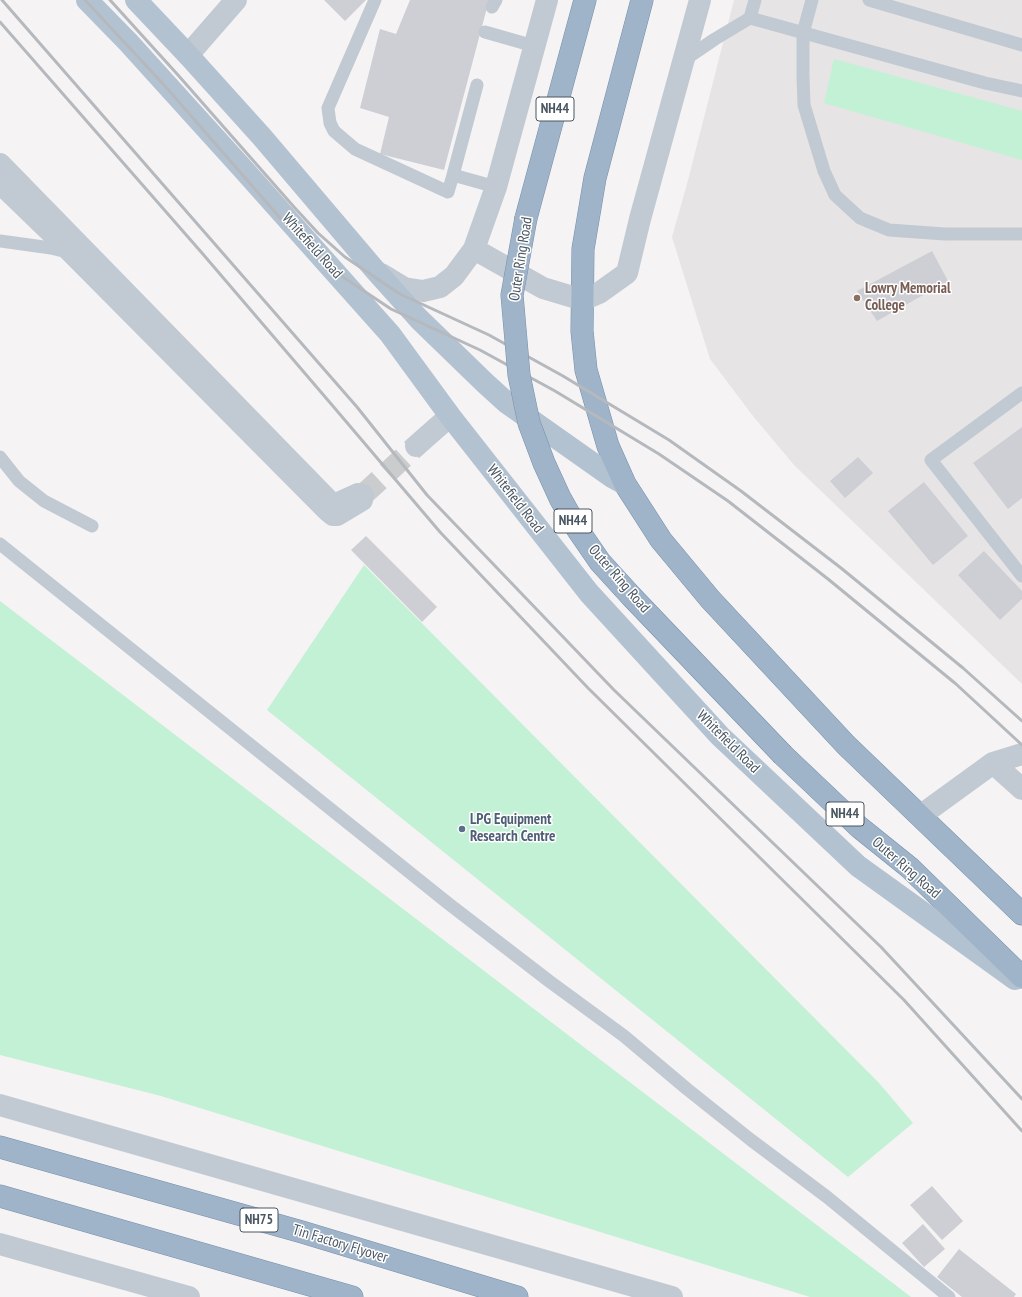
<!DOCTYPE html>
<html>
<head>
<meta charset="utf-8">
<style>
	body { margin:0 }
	canvas { display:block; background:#f5f3f3 }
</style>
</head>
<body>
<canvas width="1022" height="1297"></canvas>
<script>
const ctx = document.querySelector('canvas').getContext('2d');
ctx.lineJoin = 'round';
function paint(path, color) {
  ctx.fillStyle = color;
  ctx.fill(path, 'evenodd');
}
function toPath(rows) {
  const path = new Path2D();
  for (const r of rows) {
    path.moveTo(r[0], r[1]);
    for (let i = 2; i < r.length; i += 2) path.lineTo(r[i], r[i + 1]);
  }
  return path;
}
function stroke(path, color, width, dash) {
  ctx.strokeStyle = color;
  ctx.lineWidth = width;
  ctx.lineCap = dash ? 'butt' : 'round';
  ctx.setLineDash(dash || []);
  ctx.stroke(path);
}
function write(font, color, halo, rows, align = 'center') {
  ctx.font = font + ' "PT Sans Narrow",sans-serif';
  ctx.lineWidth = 3;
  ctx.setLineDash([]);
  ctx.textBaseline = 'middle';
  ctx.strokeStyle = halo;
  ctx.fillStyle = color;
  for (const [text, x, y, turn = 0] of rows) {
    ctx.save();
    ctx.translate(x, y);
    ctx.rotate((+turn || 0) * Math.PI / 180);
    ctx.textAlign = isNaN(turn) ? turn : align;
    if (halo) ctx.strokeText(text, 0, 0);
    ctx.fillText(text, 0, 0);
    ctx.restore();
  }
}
paint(toPath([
	[734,0,1022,0,1022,684,794,465,753,416,710,359,672,237,687,184]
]), '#e6e4e5');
paint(toPath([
	[834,59,1022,111,1022,160,824,103],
	[364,565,879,1083,913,1123,848,1177,267,710],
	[0,601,911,1297,810,1297,161,1096,0,1055]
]), '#c3f1d5');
paint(toPath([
	[324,0,366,0,345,21],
	[410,0,489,0,444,170,380,154,389,117,360,108,380,29,396,34],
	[932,251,948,281,877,321,857,291],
	[1022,427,1022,498,1008,509,973,463],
	[858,457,873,473,845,498,830,481],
	[924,482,968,536,933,565,888,511],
	[366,536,437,607,422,622,351,550],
	[984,551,1022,591,1022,599,1000,620,958,575],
	[932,1186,963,1221,942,1240,910,1205],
	[923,1224,945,1249,924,1267,902,1243],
	[959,1249,1016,1294,1014,1297,962,1297,937,1277]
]), '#cdcfd5');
stroke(toPath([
	[363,495,416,446]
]), '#caccce', 22, [22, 11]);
const trunk = toPath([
	[642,0,595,178,583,249,582,331,586,370,608,446,625,484,661,540,710,599,846,745,1022,914],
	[526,218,585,0],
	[783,755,859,827,910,868,1022,977],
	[0,1147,302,1232,517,1297],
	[0,1196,352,1297]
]);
stroke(trunk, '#7690ad', 23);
stroke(toPath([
	[375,0,328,108,330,123,334,131,355,149,448,192,453,175],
	[812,0,803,33,803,76,804,105,824,171,835,195,860,218,889,230,945,234,1022,234],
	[869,0,1022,45],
	[492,7,496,0],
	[750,18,985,83,1022,91],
	[485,32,534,46],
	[684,60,715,39,750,18,755,0],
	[477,85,453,175,496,187],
	[0,241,51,248,67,252],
	[1022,393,931,460,1022,576],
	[0,457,19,481,44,501,92,526],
	[0,544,449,904,549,981,624,1036,687,1089,751,1140,827,1197,949,1297]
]), '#c1cad2', 13);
stroke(toPath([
	[188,55,236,0],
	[993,763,1022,754],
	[920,816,993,763,1022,789]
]), '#c1cad2', 22);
stroke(toPath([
	[0,164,327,499,330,502,336,504,358,494,363,495,362,500,337,515,333,515,327,510,60,241,0,183],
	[474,249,543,288,583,300,599,293,627,273,640,219,700,0],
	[381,274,404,288,423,291,440,287,454,276,474,249,496,187,547,0],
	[416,446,450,416],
	[0,1105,672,1297],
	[0,1244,189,1297]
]), '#c1cad2', 22);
stroke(toPath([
	[87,0,128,42,243,169,390,334,450,416,589,593,720,736,858,866,1015,979],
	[136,0,188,55,262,137,375,270,419,319,485,383,507,403,612,477,625,484]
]), '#b3c2d1', 22);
stroke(trunk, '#9fb4c9', 22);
stroke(toPath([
	[2,0,357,407,427,495,614,690,881,947,1022,1099],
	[85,0,165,86,281,219,306,245,334,271,391,309,480,350,555,391,659,454,728,501,828,579,956,684,1022,745],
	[110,0,178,75,294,207,318,233,345,257,400,294,489,335,563,376,669,440,741,491,841,568,963,668,1022,721],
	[0,22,202,253,332,405,440,532,588,688,904,1000,1022,1131]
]), '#b5b8bd', 3);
const trunkBridge = toPath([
	[526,218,512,295,519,375,529,423,544,463,560,498,578,530,600,562,631,596,783,755]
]);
stroke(trunkBridge, '#7690ad', 23, []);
stroke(trunkBridge, '#9fb4c9', 22);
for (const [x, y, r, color] of [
	[857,298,4,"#8d6e63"],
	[462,829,4,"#5c6f8a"]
]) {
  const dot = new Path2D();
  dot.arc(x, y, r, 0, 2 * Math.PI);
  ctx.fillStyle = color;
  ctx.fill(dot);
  stroke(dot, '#fff', 1.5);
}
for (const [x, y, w] of [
	[555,109,38],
	[573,521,38],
	[845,814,38],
	[259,1220,38]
]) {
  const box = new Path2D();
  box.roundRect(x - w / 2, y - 12, w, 24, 3);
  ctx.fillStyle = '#fff';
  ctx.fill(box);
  stroke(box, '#4a5661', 1);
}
write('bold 14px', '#4a5661', null, [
	["NH44",555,109],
	["NH44",573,521],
	["NH44",845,814],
	["NH75",259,1220]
]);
write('15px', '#4a5661', '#fff', [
	["Whitefield Road",312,246,48],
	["Outer Ring Road",521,259,-81],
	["Whitefield Road",515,499,52],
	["Outer Ring Road",619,579,49],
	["Whitefield Road",728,742,45],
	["Outer Ring Road",906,868,41],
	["Tin Factory Flyover",340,1244,17]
]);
write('bold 15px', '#785e54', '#fff', [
	["Lowry Memorial",865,289],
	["College",865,306]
], 'left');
write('bold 15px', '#4e5e75', '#fff', [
	["LPG Equipment",470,820],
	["Research Centre",470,837]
], 'left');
</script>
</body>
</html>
